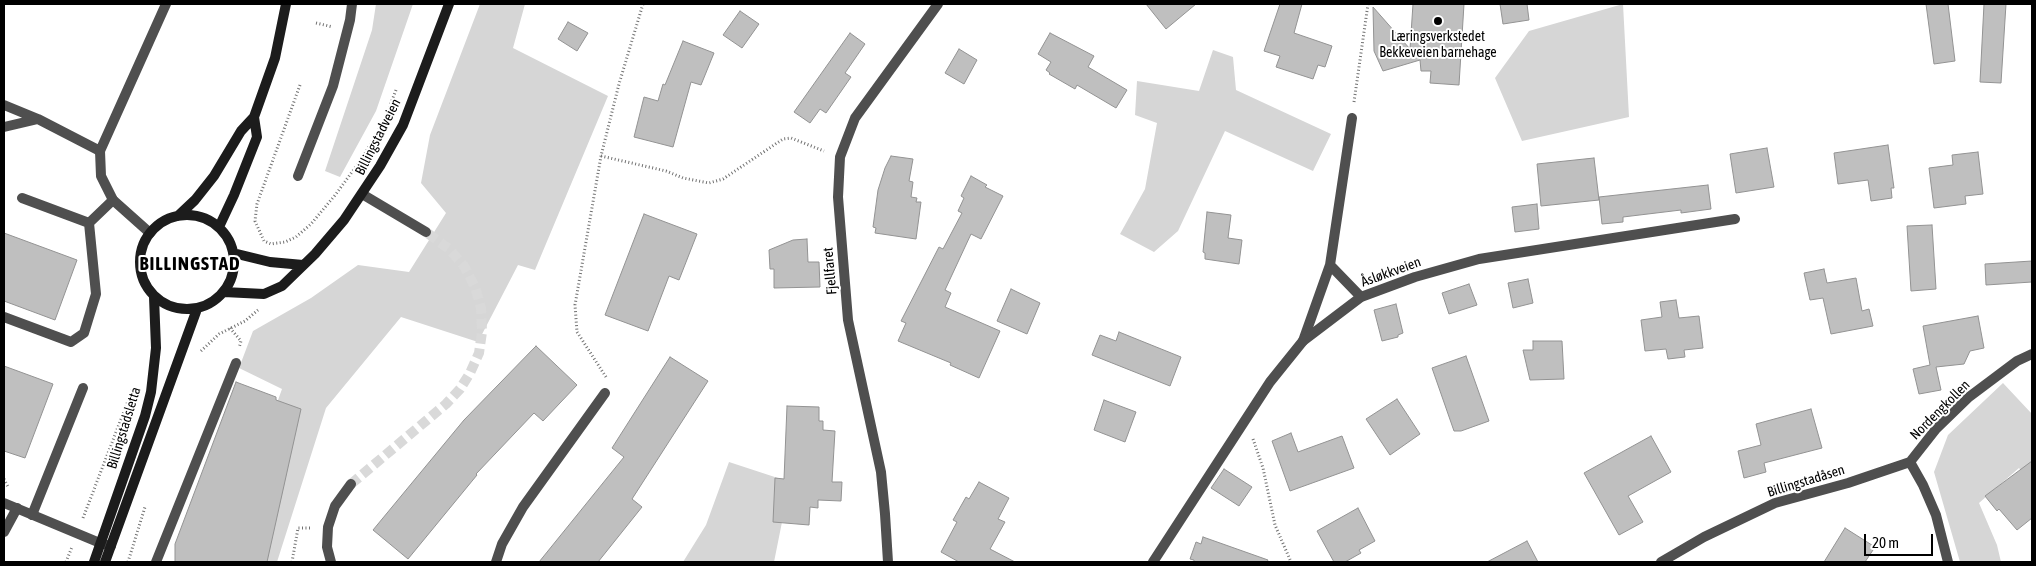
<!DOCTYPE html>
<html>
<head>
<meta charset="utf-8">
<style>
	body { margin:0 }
	#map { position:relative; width:2036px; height:566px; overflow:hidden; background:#fff; font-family:"Asap Condensed",sans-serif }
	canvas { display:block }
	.frame { position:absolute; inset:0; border:5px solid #000; pointer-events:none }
	.scale { position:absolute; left:1864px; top:534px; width:69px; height:22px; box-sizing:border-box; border:2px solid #000; border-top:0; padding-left:6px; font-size:15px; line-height:18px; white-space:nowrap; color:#000; -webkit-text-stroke:4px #fff; paint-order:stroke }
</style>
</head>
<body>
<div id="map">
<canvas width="2036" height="566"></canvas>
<div class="frame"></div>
<div class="scale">20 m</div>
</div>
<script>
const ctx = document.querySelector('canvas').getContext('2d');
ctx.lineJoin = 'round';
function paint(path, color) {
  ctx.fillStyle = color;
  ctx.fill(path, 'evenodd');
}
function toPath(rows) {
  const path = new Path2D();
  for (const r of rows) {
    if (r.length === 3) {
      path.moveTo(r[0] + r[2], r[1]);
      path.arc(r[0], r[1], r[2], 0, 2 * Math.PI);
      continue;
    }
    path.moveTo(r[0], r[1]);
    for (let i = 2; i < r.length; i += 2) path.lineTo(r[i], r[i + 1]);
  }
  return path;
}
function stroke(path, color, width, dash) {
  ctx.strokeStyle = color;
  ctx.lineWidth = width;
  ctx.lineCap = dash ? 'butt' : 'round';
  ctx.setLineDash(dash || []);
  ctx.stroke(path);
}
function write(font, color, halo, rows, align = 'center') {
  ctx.font = font + ' "Asap Condensed",sans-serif';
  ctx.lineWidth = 4;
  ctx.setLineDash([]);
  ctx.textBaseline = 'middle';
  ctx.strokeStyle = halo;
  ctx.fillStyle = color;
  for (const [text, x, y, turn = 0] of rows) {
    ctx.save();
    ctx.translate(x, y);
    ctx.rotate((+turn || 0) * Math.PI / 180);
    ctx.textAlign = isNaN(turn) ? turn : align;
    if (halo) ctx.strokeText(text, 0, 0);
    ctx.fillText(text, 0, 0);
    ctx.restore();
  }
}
paint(toPath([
	[376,4,413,4,376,111,340,177,325,171,372,30],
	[480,4,525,4,513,48,608,96,535,270,518,265,478,342,401,317,326,408,277,562,224,562,228,539,282,389,239,368,253,331,311,298,358,265,409,272,446,213,421,183,430,135],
	[1623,4,1629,117,1522,141,1495,78,1529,31],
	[1213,50,1233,57,1236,90,1331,134,1313,171,1225,131,1178,231,1154,252,1120,234,1145,189,1157,123,1135,115,1137,81,1199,91],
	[2003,383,2032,414,2032,484,2019,468,1979,503,1997,545,2001,562,1960,562,1934,472,1948,435],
	[729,462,790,482,774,562,683,562,706,525]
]), '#d6d6d6');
const building = toPath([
	[1146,4,1196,4,1166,29,1146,4],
	[1280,4,1302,4,1294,33,1332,46,1325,67,1318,65,1313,79,1276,67,1280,56,1264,51,1280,4],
	[1413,4,1464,4,1459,85,1430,83,1431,71,1421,71,1420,60,1383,71,1374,51,1373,7,1410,49,1413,4],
	[1500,4,1527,4,1529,20,1503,24,1500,4],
	[1926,4,1948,4,1955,61,1934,64,1926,4],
	[1984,4,2006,4,2001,83,1980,82,1984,4],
	[740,11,759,24,742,48,723,35,740,11],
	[568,22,588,33,577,51,558,39,568,22],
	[850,33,865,44,845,73,851,77,826,113,820,109,810,123,794,112,850,33],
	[1050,33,1094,56,1088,67,1127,90,1116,108,1077,85,1075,89,1049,74,1050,73,1046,70,1051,62,1038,54,1050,33],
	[683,41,714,53,701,85,691,82,673,147,634,137,644,97,658,101,663,84,665,85,683,41],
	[959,49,977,60,964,84,945,73,959,49],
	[1888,145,1894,188,1891,188,1892,198,1871,201,1868,180,1838,184,1834,153,1888,145],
	[1767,148,1774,187,1736,193,1730,154,1767,148],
	[1978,152,1983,194,1965,196,1966,204,1934,208,1929,168,1953,165,1952,155,1978,152],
	[891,156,913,159,909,181,913,182,911,197,917,198,916,202,921,202,916,239,875,233,876,228,873,227,878,190,885,168,891,156],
	[1594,158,1599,200,1541,206,1537,164,1594,158],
	[971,176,987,185,985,187,1003,196,981,239,971,234,945,290,951,293,945,307,1000,331,979,378,950,365,951,363,898,341,906,323,901,321,939,247,943,249,962,213,958,211,964,198,961,196,971,176],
	[1708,185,1711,209,1681,213,1681,210,1623,217,1623,222,1602,224,1599,197,1708,185],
	[1537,204,1539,229,1515,232,1512,207,1537,204],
	[1207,212,1231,215,1228,238,1242,240,1239,264,1205,259,1205,253,1203,252,1207,212],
	[644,214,697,234,679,280,669,276,648,331,605,315,644,214],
	[1932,225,1936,289,1911,291,1907,226,1932,225],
	[4,233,77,260,55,320,4,301,4,233],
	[807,239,808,262,819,262,820,287,774,288,774,269,770,269,769,250,793,240,807,239],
	[2032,261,2032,282,1986,285,1985,264,2032,261],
	[1824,269,1827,283,1856,278,1862,311,1869,309,1873,326,1831,334,1823,298,1810,300,1804,273,1824,269],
	[1528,279,1533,303,1513,308,1508,283,1528,279],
	[1469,284,1477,305,1449,314,1442,293,1469,284],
	[1011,289,1040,303,1027,334,997,321,1011,289],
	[1676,300,1679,318,1699,316,1703,348,1684,350,1685,357,1668,359,1666,349,1645,351,1641,320,1662,317,1660,302,1676,300],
	[1396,304,1403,333,1398,335,1398,337,1382,341,1374,310,1396,304],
	[1978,316,1984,348,1970,351,1964,364,1936,367,1941,390,1919,394,1913,369,1930,365,1923,326,1978,316],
	[1119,332,1181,357,1170,386,1092,355,1100,335,1116,341,1119,332],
	[1533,341,1562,341,1564,379,1530,380,1523,350,1533,350,1533,341],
	[536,346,577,385,543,421,534,413,476,474,477,475,408,559,373,530,464,420,536,346],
	[1466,356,1489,421,1461,431,1454,431,1432,368,1466,356],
	[670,357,708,381,632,499,642,507,598,562,539,562,624,457,612,448,670,357],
	[4,366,53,384,25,458,4,451,4,366],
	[236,382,276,397,276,400,301,409,267,562,175,562,175,544,236,382],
	[1397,399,1420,434,1390,455,1366,419,1397,399],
	[1104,400,1136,412,1125,442,1094,430,1104,400],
	[787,406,819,407,819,421,823,421,823,430,835,431,832,482,842,482,841,501,818,500,818,508,810,507,809,525,773,522,775,478,784,479,787,406],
	[1811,409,1822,448,1764,463,1766,472,1744,478,1738,451,1761,445,1756,424,1811,409],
	[1291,433,1298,452,1342,436,1354,468,1290,491,1272,441,1291,433],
	[1651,436,1671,472,1628,496,1643,522,1619,535,1584,473,1651,436],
	[2032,461,2032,518,2017,530,1999,509,1997,511,1985,496,2032,461],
	[1224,469,1252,487,1239,506,1211,488,1224,469],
	[979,482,1009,498,998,519,1005,522,990,549,1015,562,959,562,941,552,957,522,953,520,966,497,969,499,979,482],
	[1358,508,1375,541,1359,550,1361,553,1345,562,1334,562,1317,531,1358,508],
	[1845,528,1875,547,1865,562,1824,562,1845,528],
	[1203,537,1268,560,1267,562,1194,562,1194,560,1190,559,1196,542,1201,544,1203,537],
	[1527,541,1538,562,1487,562,1527,541]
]);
paint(building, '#bfbfbf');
stroke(building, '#939393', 1);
stroke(toPath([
	[351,484,446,404,460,389,470,373,479,353,482,332,481,308,475,287,464,266,449,249,426,232]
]), '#d9d9d9', 10, [10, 5]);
stroke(toPath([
	[316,23,333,27],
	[300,85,257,204,255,221,264,241,271,244,285,242,296,237,311,224,336,194,363,157,385,119,396,90],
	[1354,102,1368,4],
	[601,156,666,171,683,178,709,183,723,179,783,139,791,138,824,151],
	[230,328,241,341,239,348],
	[201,351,219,334,245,321,258,310],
	[606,377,577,332,575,305,601,156,619,84,643,4],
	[1253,439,1263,468,1275,525,1291,562],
	[4,479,8,487],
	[83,518,133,388],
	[66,562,72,547],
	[128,562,145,507],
	[292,562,298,528,312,528]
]), '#717171', 3, [1, 2.5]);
stroke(toPath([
	[4,105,38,119,100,151,166,4],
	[4,127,38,119],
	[298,176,333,86,350,20,352,4],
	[22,198,89,223],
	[1330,265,1361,297],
	[4,317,71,342,84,333,96,294,89,223,113,200],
	[1303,341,1330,265,1352,118],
	[32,515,83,388],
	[4,532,17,508],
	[156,562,236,363]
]), '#4f4f4f', 10);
stroke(toPath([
	[100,151,101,176,113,200,150,233],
	[362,194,426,232],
	[1910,462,1936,429,1969,397,2017,361,2032,354],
	[1910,462,1923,485,1936,515,1948,562],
	[4,503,100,543,111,546],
	[331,562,327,547,328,527,335,506,351,484],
	[496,562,502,544,523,507,605,393],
	[888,562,885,514,881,472,848,320,838,197,840,157,855,118,938,4],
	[1153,562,1270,382,1303,341,1361,297,1415,277,1479,259,1735,219],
	[1661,562,1704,537,1775,503,1848,483,1910,462]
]), '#4f4f4f', 10);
stroke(toPath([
	[187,262,47],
	[178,216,195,200,214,176,241,131,254,117,275,58,286,4],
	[219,227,234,195,257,137,254,117],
	[233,253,270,262,303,265],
	[224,292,264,294,282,286,315,254,344,220,380,166,403,125,449,4],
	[94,562,145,416,151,392,156,348,154,297],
	[105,562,197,309]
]), '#1c1c1c', 10);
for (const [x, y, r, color] of [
	[1438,21,5,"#000"]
]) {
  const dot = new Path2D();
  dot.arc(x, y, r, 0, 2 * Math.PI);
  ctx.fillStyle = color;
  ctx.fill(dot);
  stroke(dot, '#fff', 2);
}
write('14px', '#000', '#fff', [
	["Læringsverkstedet",1438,37],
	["Bekkeveien barnehage",1438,53]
]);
write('14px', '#000', '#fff', [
	["Billingstadveien",378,137,-63],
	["Fjellfaret",830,271,-95],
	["Åsløkkveien",1391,272,-20],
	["Nordengkollen",1940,410,-45],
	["Billingstadsletta",124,428,-73],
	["Billingstadåsen",1806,481,-17]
]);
ctx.letterSpacing = '1px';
write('bold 19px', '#000', '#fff', [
	["BILLINGSTAD",190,264]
]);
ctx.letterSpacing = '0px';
</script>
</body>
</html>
